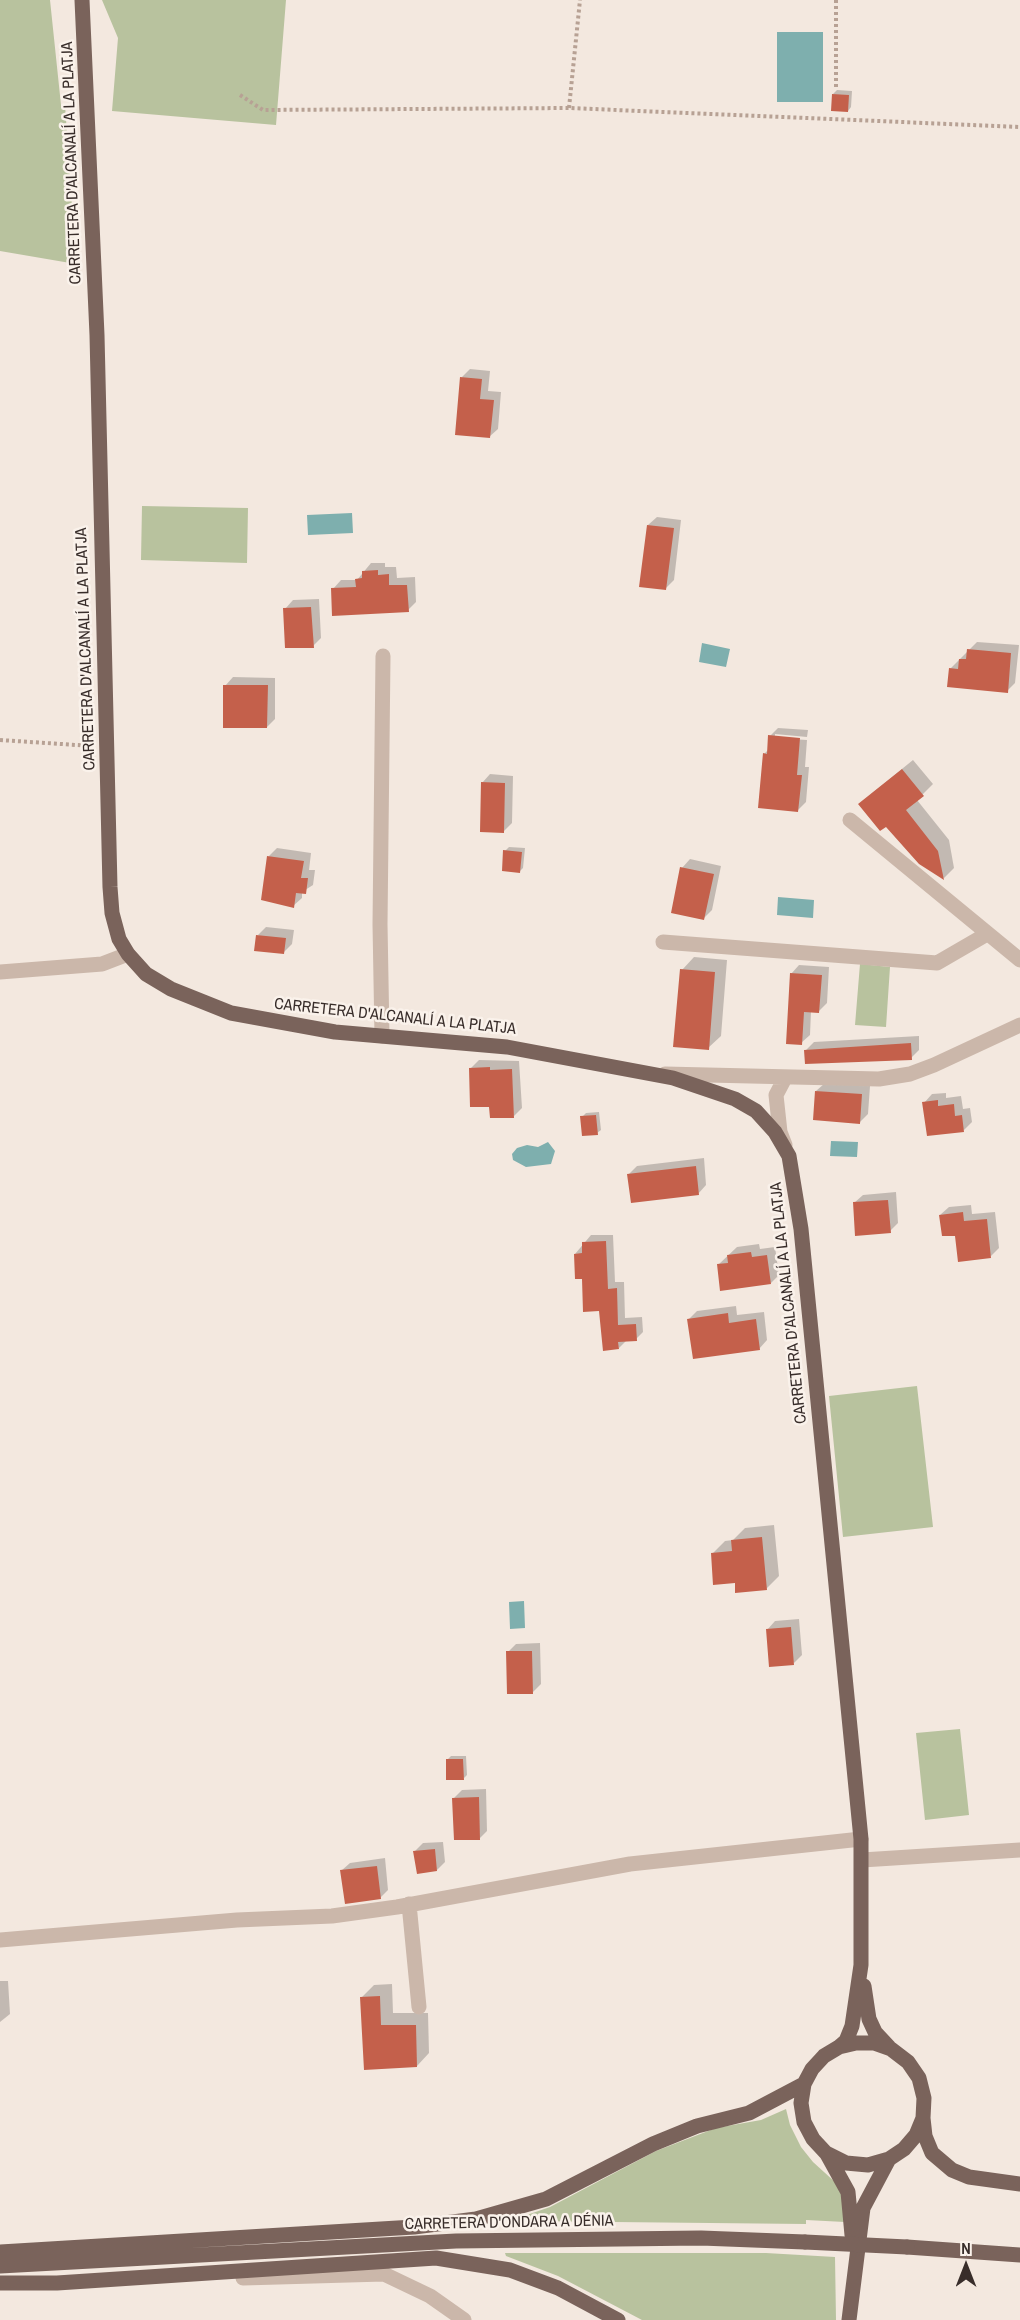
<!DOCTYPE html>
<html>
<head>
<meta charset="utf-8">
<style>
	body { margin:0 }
	#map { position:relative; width:1020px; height:2320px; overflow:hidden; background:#f3e8df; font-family:"Archivo Narrow",sans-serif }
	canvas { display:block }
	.north { position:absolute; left:936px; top:2236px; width:60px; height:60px; -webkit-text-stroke:4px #faf2eb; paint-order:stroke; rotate:0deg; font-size:16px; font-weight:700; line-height:24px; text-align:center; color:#382d2a }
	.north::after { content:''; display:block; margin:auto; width:21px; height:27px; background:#382d2a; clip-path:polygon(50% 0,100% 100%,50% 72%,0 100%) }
</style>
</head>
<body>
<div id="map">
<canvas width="1020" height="2320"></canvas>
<div class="north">N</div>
</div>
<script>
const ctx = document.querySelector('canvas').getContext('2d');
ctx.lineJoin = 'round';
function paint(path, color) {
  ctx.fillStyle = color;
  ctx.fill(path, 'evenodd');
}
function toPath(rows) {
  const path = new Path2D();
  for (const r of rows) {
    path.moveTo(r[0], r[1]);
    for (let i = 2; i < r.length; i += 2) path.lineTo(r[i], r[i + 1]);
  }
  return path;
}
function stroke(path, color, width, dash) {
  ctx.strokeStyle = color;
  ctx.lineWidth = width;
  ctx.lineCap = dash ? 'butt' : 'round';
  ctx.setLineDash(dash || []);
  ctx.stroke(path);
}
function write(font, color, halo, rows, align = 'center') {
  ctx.font = font + ' "Archivo Narrow",sans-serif';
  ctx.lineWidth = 5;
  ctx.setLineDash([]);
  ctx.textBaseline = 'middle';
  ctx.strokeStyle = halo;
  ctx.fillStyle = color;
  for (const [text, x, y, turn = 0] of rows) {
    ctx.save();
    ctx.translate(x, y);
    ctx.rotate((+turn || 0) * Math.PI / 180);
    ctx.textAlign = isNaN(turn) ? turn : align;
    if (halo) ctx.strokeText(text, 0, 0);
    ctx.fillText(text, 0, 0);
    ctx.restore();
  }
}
paint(toPath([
	[0,0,50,0,61,105,65,105,76,264,0,251],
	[102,0,286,0,276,125,112,111,118,38],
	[142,506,248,508,247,563,141,560],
	[860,964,890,967,886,1027,855,1025],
	[917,1386,933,1527,843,1537,829,1396],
	[960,1729,969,1815,925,1820,916,1733],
	[786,2109,790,2125,801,2147,813,2162,835,2182,844,2200,845,2222,806,2220,806,2224,518,2221,518,2218,550,2207,656,2151,716,2128,761,2120],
	[505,2253,766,2253,835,2257,836,2320,642,2320,558,2276,506,2256]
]), '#b8c29e');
paint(toPath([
	[777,32,823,32,823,102,777,102],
	[352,513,353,533,308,535,307,515],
	[702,643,730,649,726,667,699,662],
	[778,897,814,900,813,918,777,915],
	[831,1141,858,1142,857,1157,830,1156],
	[548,1142,555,1151,551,1164,526,1167,513,1160,512,1154,517,1148,527,1145,538,1147],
	[524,1601,525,1628,510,1629,509,1602]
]), '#7eafae');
paint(toPath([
	[837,90,852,91,851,107,848,111,833,94],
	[470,369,490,371,488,391,501,392,498,429,489,437,462,377],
	[657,517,681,520,674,580,666,588,648,525],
	[371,563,385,563,385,567,396,567,397,578,415,577,416,602,408,610,333,589,341,580,357,580],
	[319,599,321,638,313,646,285,609,293,600],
	[977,642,1019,645,1015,683,1007,691,950,669],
	[233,677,275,678,275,719,267,727,225,686],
	[778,728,808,730,807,737,775,734,775,738,807,740,805,767,809,767,806,802,798,810,764,754,769,749,770,736],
	[913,760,933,784,917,800,949,840,954,868,944,878,920,863,871,794],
	[490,774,513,776,512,823,504,831,482,783],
	[509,847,525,848,523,868,520,871,505,851],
	[277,848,311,853,309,870,315,870,313,885,302,892,302,898,293,906,269,856],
	[690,859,721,866,712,910,704,918,682,868],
	[266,927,294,930,292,944,284,952,258,935],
	[694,957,727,960,721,1036,708,1048,682,970],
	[799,965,829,967,827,1003,819,1011,811,1011,810,1035,801,1043,791,974],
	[919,1036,919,1050,911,1058,805,1051,814,1042],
	[479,1060,519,1061,522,1108,514,1116,471,1068],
	[825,1083,870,1086,868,1114,860,1122,816,1091],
	[946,1093,946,1098,961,1096,963,1109,970,1108,972,1122,964,1130,924,1103,932,1094],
	[599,1112,601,1130,597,1133,582,1117,586,1113],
	[704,1158,706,1185,698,1194,629,1174,637,1166],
	[896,1192,898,1223,890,1231,854,1203,863,1195],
	[971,1205,972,1214,995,1212,999,1248,991,1256,956,1234,940,1215,949,1207],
	[591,1235,613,1235,615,1282,624,1282,625,1318,642,1317,643,1332,636,1339,627,1340,619,1348,575,1254],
	[759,1244,760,1249,775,1247,779,1275,771,1283,718,1265,737,1247],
	[736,1306,737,1315,764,1312,767,1340,759,1349,689,1319,697,1311],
	[774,1525,779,1576,766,1589,736,1581,712,1554,725,1541,733,1540,745,1528],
	[799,1619,802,1655,794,1663,767,1630,775,1621],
	[540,1643,541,1684,533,1692,508,1652,516,1644],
	[451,1756,466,1756,467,1775,464,1778,447,1760],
	[486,1789,487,1831,479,1839,454,1798,462,1790],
	[443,1842,445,1862,437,1870,415,1851,423,1843],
	[385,1858,388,1890,380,1898,341,1871,350,1863],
	[0,1981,8,1981,10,2014,0,2022],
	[392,1984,393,2013,428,2013,429,2053,417,2066,365,2068,361,1998,374,1985]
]), '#0003');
paint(toPath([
	[832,94,849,95,848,112,831,111],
	[460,377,482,379,480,399,494,400,490,438,455,435],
	[647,525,674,528,666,590,639,587],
	[378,570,378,575,389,574,389,585,407,585,409,612,332,616,331,588,356,587,355,579,362,578,362,571],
	[311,607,314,648,285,648,283,608],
	[967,649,1011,653,1008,693,947,687,949,668,958,669,959,659,966,659],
	[223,685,268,685,267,728,223,728],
	[768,735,800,738,797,775,802,775,798,812,758,808,763,753,767,754],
	[902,769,924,796,906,810,938,851,944,880,919,864,886,827,880,831,858,804],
	[481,782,505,783,504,833,480,832],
	[503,850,522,852,520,873,502,871],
	[267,856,304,861,301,878,308,878,306,894,296,893,294,908,261,900],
	[680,867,714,874,704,920,671,913],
	[256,935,286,938,284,954,254,951],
	[680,969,715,972,709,1050,673,1047],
	[790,973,822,975,819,1013,804,1012,802,1045,786,1044],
	[911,1043,912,1060,805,1064,804,1050],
	[490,1067,490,1070,512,1069,514,1118,490,1118,489,1107,470,1107,469,1068],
	[815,1091,862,1094,860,1124,813,1120],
	[938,1100,938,1106,954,1104,955,1116,962,1115,964,1132,927,1136,922,1102],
	[596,1115,598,1135,582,1136,580,1116],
	[696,1166,699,1195,631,1203,627,1174],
	[888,1200,891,1233,855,1236,853,1202],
	[963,1212,964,1221,987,1219,991,1258,958,1262,955,1236,942,1236,939,1215],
	[606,1241,608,1289,617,1288,618,1325,636,1324,637,1341,618,1342,619,1349,603,1351,599,1311,583,1312,582,1279,575,1279,574,1254,582,1253,582,1242],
	[751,1252,752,1257,767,1255,771,1284,720,1291,717,1264,728,1263,727,1255],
	[728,1313,729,1323,756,1319,760,1350,693,1359,687,1319],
	[762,1537,767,1590,735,1593,735,1583,713,1585,711,1553,732,1551,731,1540],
	[791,1627,794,1665,769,1667,766,1629],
	[506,1651,532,1651,533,1694,507,1694],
	[446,1759,463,1759,464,1780,446,1780],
	[479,1797,480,1840,454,1840,452,1798],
	[435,1849,437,1871,417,1874,413,1851],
	[377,1866,381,1899,345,1904,340,1870],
	[380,1996,381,2025,416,2025,417,2067,364,2070,360,1997]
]), '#c4604b');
stroke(toPath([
	[836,0,836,88],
	[240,95,263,110,569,108,1020,127],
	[569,108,580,0],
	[0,740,92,746]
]), '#b7a194', 4, [3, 3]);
stroke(toPath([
	[850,820,1020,960],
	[663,942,937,963,987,934],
	[0,972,102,964,128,954],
	[382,1036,380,924,383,656],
	[665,1074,879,1079,910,1074,934,1065,1020,1025],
	[785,1145,780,1132,776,1095,785,1078],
	[862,1860,1020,1850],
	[409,1904,419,2007],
	[0,1940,237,1920,332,1916,397,1907,630,1864,861,1839],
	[243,2278,384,2274,430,2296,464,2320]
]), '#cbb7aa', 15);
stroke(toPath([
	[82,0,97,335,110,887,112,913,119,939,128,954,146,974,171,989,231,1013,335,1032,507,1047,673,1078,735,1099,756,1111,775,1132,789,1156,801,1229,861,1839,861,1965,852,2026,846,2041,839,2047],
	[864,1986,869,2019,875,2032,889,2047],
	[923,2118,916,2135,904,2149,889,2159,868,2165,846,2163,826,2153,813,2139,804,2122,801,2103,804,2084,812,2069,824,2056,839,2047,856,2043,874,2043,891,2049,908,2062,919,2078,924,2098,923,2118,925,2136,932,2153,952,2170,969,2177,1020,2184],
	[827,2154,848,2192,852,2235],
	[907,2247,1020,2255],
	[0,2252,414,2227,476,2219,546,2199,653,2144,697,2126,749,2113,804,2084],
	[0,2266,456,2241,701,2238,805,2242],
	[0,2283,57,2283,436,2258,510,2270,558,2288,618,2320],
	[849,2320,863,2208,889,2159]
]), '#7a635b', 15);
stroke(toPath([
	[805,2242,907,2247]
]), '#7a635b', 15);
write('16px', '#382d2a', '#faf2eb', [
	["CARRETERA D'ALCANALÍ A LA PLATJA",72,163,-92],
	["CARRETERA D'ALCANALÍ A LA PLATJA",86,649,-92],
	["CARRETERA D'ALCANALÍ A LA PLATJA",395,1017,6],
	["CARRETERA D'ALCANALÍ A LA PLATJA",789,1303,-96],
	["CARRETERA D'ONDARA A DÉNIA",509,2223,-1]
]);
</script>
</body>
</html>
